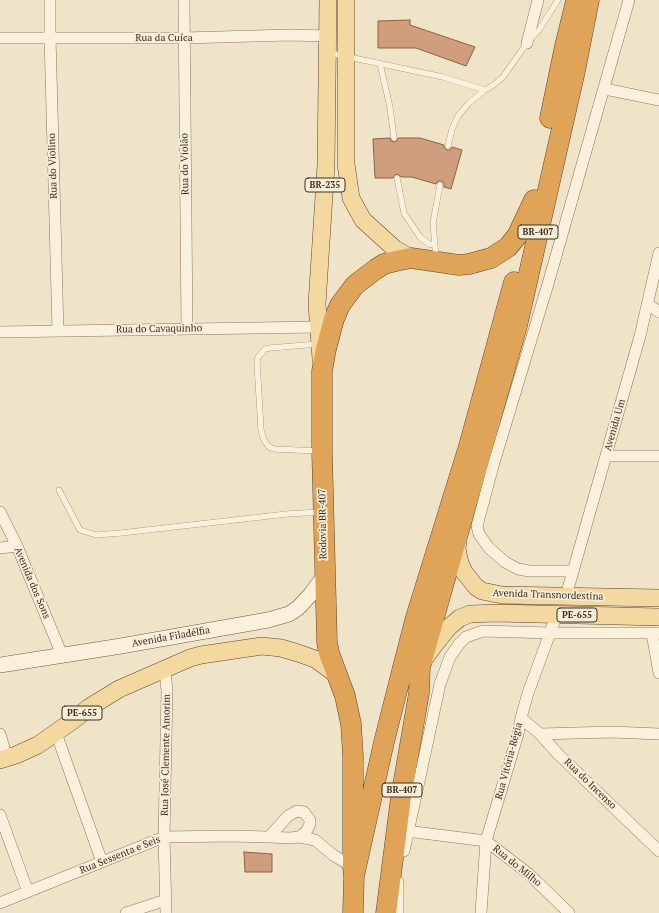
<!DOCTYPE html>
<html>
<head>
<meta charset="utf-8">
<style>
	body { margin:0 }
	canvas { display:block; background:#f0e4c8 }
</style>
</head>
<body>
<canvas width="659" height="913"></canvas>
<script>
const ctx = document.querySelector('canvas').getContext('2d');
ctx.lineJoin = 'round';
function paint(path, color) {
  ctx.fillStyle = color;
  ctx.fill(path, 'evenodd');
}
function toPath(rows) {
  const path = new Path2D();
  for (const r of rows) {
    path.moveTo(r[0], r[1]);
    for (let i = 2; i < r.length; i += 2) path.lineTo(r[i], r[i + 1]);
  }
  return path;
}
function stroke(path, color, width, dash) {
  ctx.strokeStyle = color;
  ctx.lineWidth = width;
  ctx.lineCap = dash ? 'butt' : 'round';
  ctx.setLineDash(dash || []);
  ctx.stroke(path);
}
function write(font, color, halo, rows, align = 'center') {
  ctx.font = font + ' "PT Serif",serif';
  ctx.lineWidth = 3.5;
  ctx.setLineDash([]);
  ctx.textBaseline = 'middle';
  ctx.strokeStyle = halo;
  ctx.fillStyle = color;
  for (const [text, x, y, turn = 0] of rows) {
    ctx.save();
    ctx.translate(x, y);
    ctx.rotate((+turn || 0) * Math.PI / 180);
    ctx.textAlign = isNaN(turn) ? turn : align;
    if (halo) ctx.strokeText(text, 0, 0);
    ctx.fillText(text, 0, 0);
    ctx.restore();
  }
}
const building = toPath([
	[410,20,410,25,475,47,466,66,416,48,378,48,378,21,410,20],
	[390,138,391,141,394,142,397,141,398,138,420,138,444,145,444,148,447,150,450,150,452,147,462,150,451,189,444,187,444,183,441,181,438,181,436,184,412,177,401,177,398,174,395,175,393,178,375,178,373,139,390,138],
	[244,852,272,854,272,872,245,872,244,852]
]);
paint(building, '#cf9f7d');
stroke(building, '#8d5f41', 1);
const lane = toPath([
	[330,53,443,77,485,90],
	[380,64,390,107,394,138],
	[448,146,452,129,458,116,469,103,485,90,495,84,503,77,527,43,539,30,558,0],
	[397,178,404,213,420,237,429,244,434,245],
	[436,258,433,223,440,185],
	[318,344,270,348,265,349,262,353,258,357,257,362,261,430,264,440,269,447,274,449,318,451],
	[59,490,80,530,96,535,121,533,287,514,321,512]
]);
const street = toPath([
	[50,0,50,37,58,331],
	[184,0,187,329],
	[0,38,184,38,290,35,328,36],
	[527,43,538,0],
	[605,89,659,100],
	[648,304,659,312],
	[0,332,318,327],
	[606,456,659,456],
	[0,512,17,546,62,655],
	[0,548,17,546],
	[573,571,529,571,518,569,505,562,489,548,479,534,477,526,493,466,548,284,629,0],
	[566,596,640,336,659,253],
	[652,633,659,673],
	[165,670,167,691,164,837,166,913],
	[521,718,540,734,557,753,659,851],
	[56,733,102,862],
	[0,734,7,758],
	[540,734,612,732,659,734],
	[0,815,28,892],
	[407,831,486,841,529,874,569,913],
	[299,837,315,840,333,855,353,867],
	[404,851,440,684,450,657,459,644,466,637,483,631,550,633,659,633],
	[0,903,164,837,231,836,269,837,290,838,299,837,306,832,310,824,310,820,304,812,297,811,288,816,269,837],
	[126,913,166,900],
	[398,913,398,882],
	[481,913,486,841,518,734,521,718,528,693,557,614]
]);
const secondary = toPath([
	[0,665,121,646,268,620,289,614,298,608,311,594,325,575]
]);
const primary = toPath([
	[346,0,346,164,351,198,363,220,395,249,411,258],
	[321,359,317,304,326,165,328,0],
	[458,541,457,549,460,563,464,572,476,587,482,591,502,595,659,598],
	[425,658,433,647,449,627,460,618,470,614,496,613,659,617],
	[0,760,16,755,38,745,75,719,88,708,119,689,190,658,201,655,262,646,281,648,298,653,315,659,337,675]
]);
const highway = toPath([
	[550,118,565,46,576,1],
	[354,876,384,742,403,667,416,617,469,446,514,282],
	[353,913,354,876,353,867,353,756,351,724,345,696,329,653,327,642,322,452,322,371,326,349,334,319,340,305,355,285,376,269,384,264,396,261,411,258,459,265,469,264,491,258,508,247,517,236,534,200],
	[386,913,401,797,419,693,420,667,517,326,575,71,589,0]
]);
stroke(lane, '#8d765c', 6);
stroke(street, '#8d765c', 12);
stroke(secondary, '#6f573f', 16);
stroke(primary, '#5b4430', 18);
stroke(highway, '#5b4430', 21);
stroke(lane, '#faf1dc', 5.5);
stroke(street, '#faf1dc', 11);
stroke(secondary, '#faf1dc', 15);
stroke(primary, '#f3d9a0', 17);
stroke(highway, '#e0a458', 20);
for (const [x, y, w] of [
	[325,185,40],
	[538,232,40],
	[577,615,40],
	[82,713,40],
	[402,790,40]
]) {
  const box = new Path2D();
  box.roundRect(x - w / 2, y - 7, w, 14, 3);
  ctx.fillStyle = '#f7eed8';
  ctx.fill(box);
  stroke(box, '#3d2e20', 1);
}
write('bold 9px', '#3d2e20', null, [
	["BR-235",325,185],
	["BR-407",538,232],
	["PE-655",577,615],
	["PE-655",82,713],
	["BR-407",402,790]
]);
write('10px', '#3d2e20', '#f7eed8', [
	["Rua da Cuíca",164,38],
	["Rua do Violão",185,164,-91],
	["Rua do Violino",53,166,-92],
	["Rua do Cavaquinho",159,329,-1],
	["Avenida Um",615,425,-74],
	["Rodovia BR-407",323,524,-91],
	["Avenida dos Sons",32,583,67],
	["Avenida Transnordestina",548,595,2],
	["Avenida Filadélfia",171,637,-10],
	["Rua José Clemente Amorim",166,755,-89],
	["Rua Vitória-Régia",509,761,-75],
	["Rua do Incenso",590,784,44],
	["Rua Sessenta e Seis",120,855,-22],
	["Rua do Milho",517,866,39]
]);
</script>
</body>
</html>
